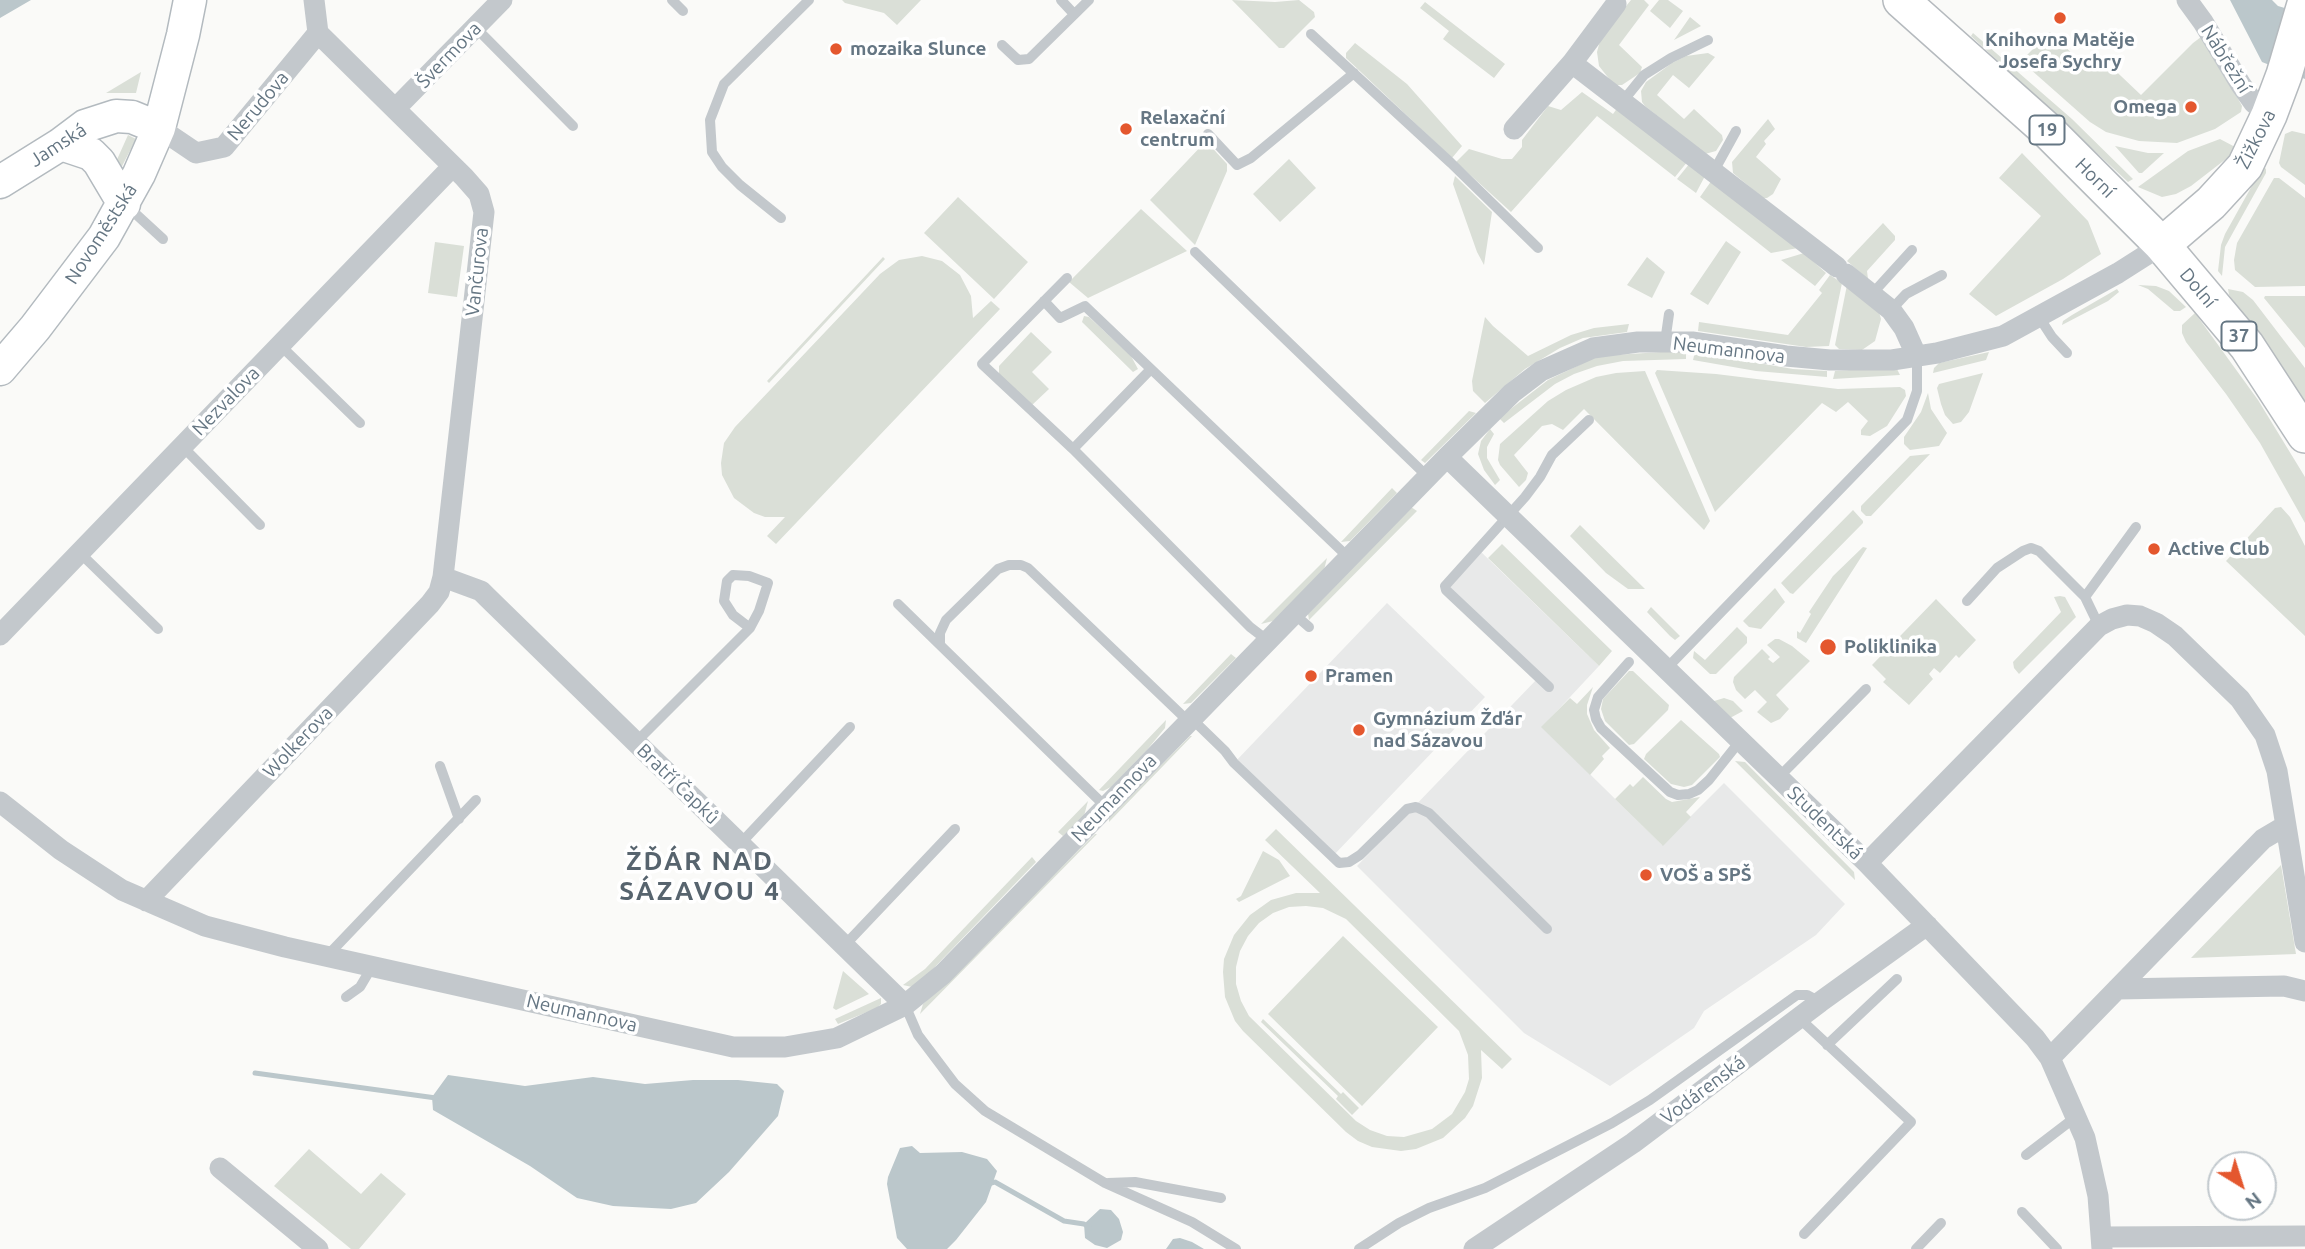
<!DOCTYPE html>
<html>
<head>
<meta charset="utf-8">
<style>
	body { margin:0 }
	#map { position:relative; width:2305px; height:1249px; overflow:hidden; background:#fafaf8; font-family:Ubuntu,sans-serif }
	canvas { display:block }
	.north { position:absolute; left:2207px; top:1151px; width:70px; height:70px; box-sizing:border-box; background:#fff; border:2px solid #c1c8cd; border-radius:50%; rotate:142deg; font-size:19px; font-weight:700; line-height:28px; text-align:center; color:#657683 }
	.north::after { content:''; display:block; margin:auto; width:24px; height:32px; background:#e4572e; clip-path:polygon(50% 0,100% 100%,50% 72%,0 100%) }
</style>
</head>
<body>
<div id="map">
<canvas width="2305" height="1249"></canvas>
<div class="north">N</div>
</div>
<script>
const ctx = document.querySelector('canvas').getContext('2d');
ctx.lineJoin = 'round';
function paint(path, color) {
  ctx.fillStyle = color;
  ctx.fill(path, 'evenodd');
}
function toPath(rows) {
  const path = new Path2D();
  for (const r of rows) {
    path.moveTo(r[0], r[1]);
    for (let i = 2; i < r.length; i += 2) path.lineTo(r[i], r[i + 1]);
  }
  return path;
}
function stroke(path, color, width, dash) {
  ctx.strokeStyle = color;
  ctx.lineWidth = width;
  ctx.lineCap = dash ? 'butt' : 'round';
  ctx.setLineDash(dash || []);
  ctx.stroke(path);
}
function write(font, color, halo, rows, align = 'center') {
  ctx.font = font + ' Ubuntu,sans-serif';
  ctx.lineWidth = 7;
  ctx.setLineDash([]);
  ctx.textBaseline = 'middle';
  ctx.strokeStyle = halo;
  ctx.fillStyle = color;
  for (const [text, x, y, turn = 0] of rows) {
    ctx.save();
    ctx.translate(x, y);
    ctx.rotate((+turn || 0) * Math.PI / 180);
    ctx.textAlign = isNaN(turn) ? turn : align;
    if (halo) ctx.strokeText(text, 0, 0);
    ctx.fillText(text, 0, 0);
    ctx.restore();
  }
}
paint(toPath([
	[1479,550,1599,666,1542,727,1662,845,1724,783,1845,904,1816,935,1704,1011,1694,1028,1610,1086,1524,1033,1357,866,1538,678,1445,586],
	[1387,603,1485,697,1332,857,1234,763]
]), '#e8e9e9');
paint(toPath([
	[842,0,921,0,897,25,884,13,845,3],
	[1232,0,1275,2,1299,0,1314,12,1315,17,1284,48,1279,48],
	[1631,0,1644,0,1649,5,1619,45,1642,67,1640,73,1622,85,1614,85,1599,66,1597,52,1601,37],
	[1659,0,1668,0,1683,11,1670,28,1650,11],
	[1425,2,1505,64,1494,78,1443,39,1449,31,1420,8],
	[1690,17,1701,26,1674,40],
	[2050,32,2089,70,2102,58,2141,95,2193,43,2201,37,2206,41,2242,106,2241,112,2215,129,2177,143,2139,141,2106,132,2090,122,2021,61],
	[1973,33,2072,119,2133,179,2128,182,1971,36],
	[1355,43,1407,84,1462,146,1452,158,1346,58,1346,53],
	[1708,53,1715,57,1689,88,1673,75,1657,95,1684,119,1694,109,1722,135,1723,140,1716,151,1705,154,1645,106,1642,102,1641,91,1646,82,1672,63,1686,56],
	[141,72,136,93,106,93],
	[1582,92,1613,114,1618,107,1688,161,1675,177,1597,116,1511,212,1456,162,1469,149,1502,159,1512,159,1522,147,1522,140,1548,106,1561,110],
	[1768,119,1775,129,1764,141,1766,144,1756,157,1781,179,1773,194,1767,198,1763,198,1733,173,1732,162],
	[2292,131,2305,134,2305,185,2281,167,2279,163,2285,134],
	[128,135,136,139,119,172,115,164],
	[2220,139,2237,148,2226,159,2191,186,2176,194,2162,197,2138,187,2188,151],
	[1206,141,1227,164,1227,171,1195,245,1150,200],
	[2115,146,2148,153,2164,153,2142,173,2139,173],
	[2022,153,2088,221,2101,254,2063,279,1996,316,1969,294,2041,216,1999,178],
	[1289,159,1316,188,1280,222,1253,194],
	[1690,163,1705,176,1696,193,1677,179],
	[2263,166,2266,169,2266,173,2225,247,2222,276,2218,271,2221,245,2225,234],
	[1455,176,1492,212,1484,265,1477,252,1453,184],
	[2274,178,2279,178,2305,198,2305,286,2255,287,2235,270,2234,260,2237,243],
	[1712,180,1798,248,1771,253,1700,197],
	[958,197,1028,262,994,299,924,233],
	[1141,209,1187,251,1088,298,1069,282],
	[1883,223,1895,236,1895,240,1867,271,1868,279,1847,261],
	[1726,241,1741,252,1708,305,1690,294],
	[435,242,464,246,457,297,428,293],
	[1804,253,1826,273,1815,286,1781,260],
	[922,256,942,261,960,275,971,296,973,318,991,301,1000,309,776,544,767,536,785,517,765,517,754,513,734,498,722,475,721,463,724,443,735,427,880,274,899,260],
	[883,257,885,259,769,383,767,381],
	[1647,257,1665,272,1652,298,1627,285],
	[1830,275,1842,283,1829,346,1806,347,1698,331,1699,322,1788,335,1822,293,1819,290],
	[1847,285,1879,312,1881,319,1875,341,1862,350,1839,349,1835,345],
	[2138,285,2156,286,2169,291,2186,307,2180,311,2174,311,2148,289],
	[2117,289,2119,292,2108,301,2062,325,2063,321,2072,315],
	[2228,289,2243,292,2253,300,2305,368,2305,404,2229,295],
	[2265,296,2305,296,2305,348,2264,298],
	[2195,313,2258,400,2305,477,2305,523,2260,443,2226,394,2186,342,2182,333,2182,325],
	[1084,316,1089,317,1131,356,1138,369,1133,372,1082,322],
	[1485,317,1493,326,1528,356,1571,335,1594,328,1629,324,1627,332,1583,338,1560,348,1525,369,1485,403,1473,391,1472,381],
	[1031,332,1052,352,1032,372,1049,389,1031,406,999,374,999,366],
	[1677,351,1686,354,1686,359,1623,361,1597,366,1574,374,1555,384,1504,423,1499,418,1548,380,1598,356],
	[1695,352,1793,369,1827,371,1827,377,1756,371,1693,360],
	[1989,352,1986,360,1933,373,1934,368,1939,363],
	[1896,367,1900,375,1833,379,1835,371],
	[1657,370,1716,374,1838,389,1900,387,1905,390,1906,396,1887,426,1870,436,1861,435,1861,430,1868,421,1848,402,1836,412,1822,403,1715,512,1655,373],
	[1645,371,1710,521,1704,530,1584,409,1563,430,1552,424,1542,426,1514,455,1528,473,1526,480,1519,487,1500,465,1498,460,1500,444,1548,401,1566,390,1596,377,1616,373],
	[1983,373,1969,412,1961,422,1953,424,1945,415,1941,404,1937,388,1939,384],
	[1928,393,1931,409,1947,433,1939,446,1910,450,1904,444,1904,437,1921,412],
	[1469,411,1476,413,1425,463,1421,460],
	[1490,429,1494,434,1487,447,1487,458,1500,480,1495,485,1484,470,1478,454,1481,441],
	[1930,454,1871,516,1866,516,1861,511,1861,506,1910,456],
	[1392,488,1397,493,1350,541,1341,542],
	[1411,507,1417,511,1309,620,1308,614],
	[2281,507,2290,517,2305,546,2305,636,2226,561,2275,508],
	[1853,510,1863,521,1863,523,1793,594,1790,593,1781,583],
	[1580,525,1645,589,1628,589,1606,573,1570,536],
	[1502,544,1612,651,1599,666,1488,558],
	[1863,547,1867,548,1806,643,1797,638,1797,631,1800,633,1811,614,1809,612,1833,576],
	[1327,558,1324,570,1273,621,1261,624],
	[1775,588,1785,602,1761,629,1749,627,1743,621],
	[2060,596,2065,597,2076,617,2019,674,2014,668,2013,662,2061,612,2054,597],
	[1936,599,1976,640,1959,658,1956,655,1940,673,1934,668,1929,674,1933,679,1909,705,1883,682,1886,679,1872,665],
	[1651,607,1680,636,1675,640,1670,636,1647,612],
	[1737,627,1747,637,1747,643,1716,674,1710,674,1693,658,1694,651,1705,660],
	[1775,639,1779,639,1792,646,1810,661,1776,695,1789,709,1780,719,1771,723,1757,712,1767,702,1755,690,1745,699,1736,690,1733,682,1734,677,1762,649,1770,657,1768,659,1773,663,1780,657,1767,645],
	[1231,654,1236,658,1191,703,1183,704],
	[1629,671,1633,671,1669,705,1668,710,1634,744,1629,745,1605,721,1601,709,1603,699],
	[1593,687,1587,705,1587,714,1594,730,1610,748,1602,756,1604,759,1590,775,1541,727,1570,698,1577,704],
	[1724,698,1733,701,1743,711,1730,718,1711,702],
	[1166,720,1165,728,1147,750,1111,787,1103,791,1099,790],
	[1681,720,1719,754,1720,757,1692,785,1684,787,1671,784,1644,759,1646,754],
	[1190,736,1192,736,1109,822,1109,818],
	[1735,761,1745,762,1854,872,1855,880],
	[1643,777,1666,799,1672,802,1700,797,1686,812,1691,817,1663,846,1615,799,1630,784,1633,787],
	[1088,801,1084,816,1063,836,1058,832],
	[1276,829,1512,1059,1502,1069,1481,1050,1482,1078,1473,1106,1465,1118,1443,1138,1416,1149,1401,1151,1372,1147,1358,1141,1346,1132,1243,1031,1235,1021,1225,997,1223,972,1224,959,1234,935,1250,915,1271,900,1296,893,1320,893,1265,840],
	[1306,906,1323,908,1346,919,1459,1031,1468,1055,1469,1079,1465,1092,1452,1114,1432,1129,1404,1137,1387,1136,1370,1130,1356,1121,1249,1016,1241,1001,1236,984,1236,967,1240,951,1248,936,1259,923,1273,913,1289,907],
	[1095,834,1097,834,920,1014,923,1004],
	[1263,851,1279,860,1290,876,1239,902,1236,899,1241,896],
	[1032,857,1036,862,930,972,912,987,903,985,925,969],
	[2281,865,2296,954,2191,958],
	[1343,936,1438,1027,1362,1106,1268,1014],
	[843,971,869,994,836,1010,833,1008],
	[881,998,881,1004,877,1008,838,1024,835,1019],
	[1263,1019,1341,1094,1343,1092,1359,1108,1352,1115,1336,1099,1338,1096,1261,1022],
	[309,1149,361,1194,381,1173,406,1194,359,1249,351,1249,274,1186]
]), '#dadfd7');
paint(toPath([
	[0,0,31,0,0,18],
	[2230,0,2272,0,2278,6,2305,14,2305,79,2262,62],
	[448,1075,525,1086,593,1077,645,1084,693,1080,738,1080,777,1084,784,1091,778,1116,729,1172,696,1203,671,1209,613,1206,577,1198,530,1166,433,1110,432,1097],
	[912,1146,920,1153,962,1152,987,1159,997,1171,986,1202,956,1240,947,1249,907,1249,897,1238,887,1184,888,1177,900,1148],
	[1100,1209,1111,1210,1119,1219,1123,1232,1121,1240,1107,1248,1095,1245,1085,1238,1084,1224],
	[1180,1238,1192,1242,1204,1249,1166,1249,1173,1239]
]), '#bbc7cb');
stroke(toPath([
	[255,1073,436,1098],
	[989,1184,995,1182,1064,1221,1084,1224,1090,1228]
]), '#bbc7cb', 5);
const secondary = toPath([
	[61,144,91,154,99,162,124,204],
	[0,182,61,144,85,126,116,116,132,117,159,128],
	[0,369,35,328,104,237,139,174,159,128,183,35,190,0]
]);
const primary = toPath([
	[1901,0,2048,131,2162,245,2247,346,2305,435],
	[2162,245,2211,203,2245,166,2269,115,2284,75,2305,4]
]);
stroke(secondary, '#b3babf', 35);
stroke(primary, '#b5babe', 38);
stroke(toPath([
	[672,0,683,11],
	[1061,0,1074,14],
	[475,27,573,126],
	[1311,34,1451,163,1538,248],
	[1002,45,1018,60,1029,59,1089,0],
	[1623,101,1644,75,1671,58,1708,40],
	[1208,134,1237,165,1251,158,1354,73],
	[1714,171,1736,131],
	[126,205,163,239],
	[781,218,740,185,722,167,712,152,710,120,724,84,809,0],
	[1195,252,1428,477],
	[1067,278,982,364,1073,449,1250,627,1267,640],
	[1872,294,1912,250],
	[1044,301,1060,318,1085,306,1348,557],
	[1891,310,1906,294,1942,275],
	[2039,317,2052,337,2067,353],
	[1665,342,1669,314],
	[280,345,360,423],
	[182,446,260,525],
	[1073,449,1151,369],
	[80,553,158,629],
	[2085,597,2136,527],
	[1967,601,1997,568,2023,551,2031,548,2039,551,2085,597,2099,626],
	[898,604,1106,807],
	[1293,613,1309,627],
	[940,643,940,633,946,620,998,569,1009,565,1021,565,1028,568,1188,721],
	[1629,662,1598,697,1594,710,1596,719,1601,728,1670,792,1678,795,1689,794,1698,790,1709,780,1740,741],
	[1666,669,1907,420,1917,391,1917,357],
	[1549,687,1446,590,1445,586,1525,497,1540,477,1552,455,1589,420],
	[1191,718,1225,751,1234,763,1339,863,1349,862,1360,855,1407,809,1416,807,1429,813,1547,929],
	[636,742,750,628,759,611,768,583,749,576,733,575,727,581,724,601,733,615,750,628],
	[440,766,459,819],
	[1778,778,1866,689],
	[740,844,850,727],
	[844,946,955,829],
	[328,955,476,800],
	[346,997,360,987,373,965],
	[905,1005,918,1035,955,1084,985,1111,1105,1183,1192,1222,1236,1249],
	[1799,1018,1911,1122,1804,1234],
	[1827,1045,1897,979],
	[2026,1155,2077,1116],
	[1108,1183,1135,1182,1221,1198],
	[2022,1212,2057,1249],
	[1359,1249,1399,1223,1429,1208,1485,1188,1612,1123,1650,1100,1797,995,1807,995,1820,1002],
	[1916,1249,1941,1223]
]), '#c3c8cc', 10);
stroke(toPath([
	[2187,0,2203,22,2241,85,2254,103,2269,115],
	[1572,63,1837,267],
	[395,109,502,0],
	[159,128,196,153,224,147,318,33,314,0],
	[1514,129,1572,63,1616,4],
	[1846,274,1891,310,1904,328,1917,357],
	[1447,457,1867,863,2035,1038,2050,1058,2085,1138,2098,1196,2102,1249],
	[443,577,481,591,487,597,905,1005],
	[0,635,453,166],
	[0,802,61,850,122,890,205,926,285,947,733,1047,785,1047,837,1038,905,1005,943,974,1447,457,1512,393,1541,371,1593,348,1638,342,1692,342,1786,356,1830,360,1892,360,1937,353,2003,336,2118,273,2162,245],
	[1867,863,2099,626,2112,619,2127,615,2140,616,2156,623,2175,636,2240,699,2265,735,2277,771,2305,942],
	[146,901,430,604,439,592,443,577,484,212,479,194,464,177,318,33],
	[2117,989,2284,986,2305,991],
	[2050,1058,2263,839,2285,826],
	[220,1168,318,1249],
	[2102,1237,2305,1236],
	[1474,1249,1633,1143,1820,1002,1927,925]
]), '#c3c8cc', 21);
stroke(secondary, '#fff', 32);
stroke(primary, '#fff', 35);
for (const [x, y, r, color] of [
	[2060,18,7,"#e4572e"],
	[836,49,7,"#e4572e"],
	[2191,107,7,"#e4572e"],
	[1126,129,7,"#e4572e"],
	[2154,549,7,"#e4572e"],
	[1828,647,9,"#e4572e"],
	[1311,676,7,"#e4572e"],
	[1359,730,7,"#e4572e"],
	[1646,875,7,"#e4572e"]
]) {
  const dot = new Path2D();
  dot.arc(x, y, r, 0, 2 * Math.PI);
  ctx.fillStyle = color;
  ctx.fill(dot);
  stroke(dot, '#fff', 2.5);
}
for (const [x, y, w] of [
	[2047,130,35],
	[2239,336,35]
]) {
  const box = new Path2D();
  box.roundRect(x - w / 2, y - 14.5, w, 29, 5);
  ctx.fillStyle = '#fff';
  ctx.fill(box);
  stroke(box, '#657683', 2);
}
write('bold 18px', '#657683', null, [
	["19",2047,130],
	["37",2239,336]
]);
write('bold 19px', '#657683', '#fff', [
	["Knihovna Matěje",2060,40,"center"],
	["Josefa Sychry",2060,62,"center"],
	["mozaika Slunce",850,49],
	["Omega",2177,107,"right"],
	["Relaxační",1140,118],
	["centrum",1140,140],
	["Active Club",2168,549],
	["Poliklinika",1844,647],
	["Pramen",1325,676],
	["Gymnázium Žďár",1373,719],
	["nad Sázavou",1373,741],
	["VOŠ a SPŠ",1660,875]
], 'left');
write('19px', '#657683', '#fff', [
	["Švermova",449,55,-46],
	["Nábřežní",2226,59,58],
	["Nerudova",258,106,-50],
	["Žižkova",2256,139,-63],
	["Jamská",58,145,-33],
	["Horní",2095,178,45],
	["Novoměstská",101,234,-57],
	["Vančurova",477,272,-84],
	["Dolní",2198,288,50],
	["Neumannova",1729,350,7],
	["Nezvalova",226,401,-46],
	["Wolkerova",298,742,-46],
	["Bratří Čapků",678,784,44],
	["Neumannova",1114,798,-46],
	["Studentská",1825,823,44],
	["Neumannova",582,1013,13],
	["Vodárenská",1703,1090,-37]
]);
ctx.letterSpacing = '2px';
write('bold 26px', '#57646e', '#fff', [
	["ŽĎÁR NAD",700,861],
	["SÁZAVOU 4",700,891]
]);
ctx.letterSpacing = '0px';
</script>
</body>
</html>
